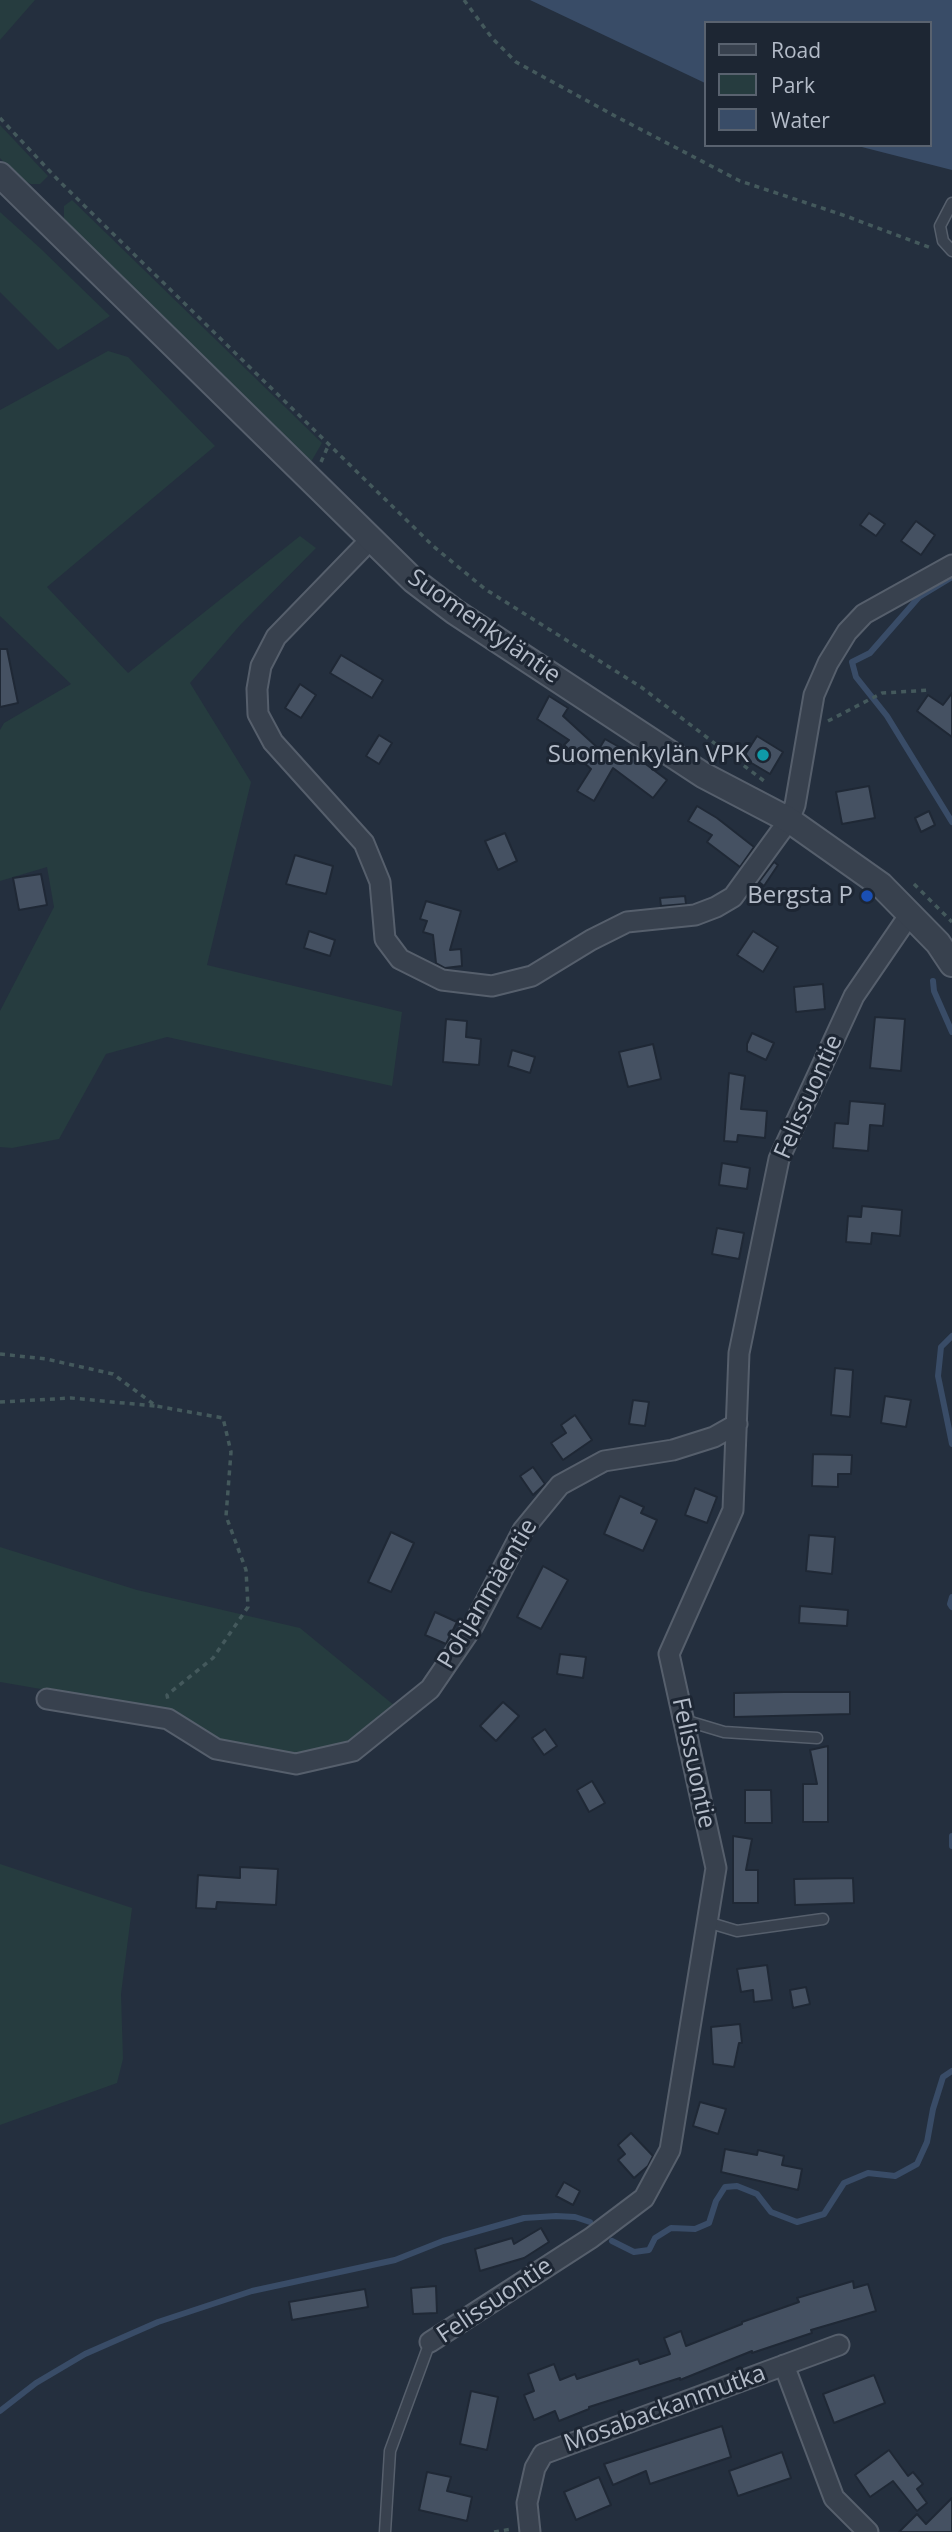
<!DOCTYPE html>
<html>
<head>
<meta charset="utf-8">
<style>
	body { margin:0 }
	#map { position:relative; width:952px; height:2532px; overflow:hidden; background:#242f3e; font-family:"Open Sans",sans-serif }
	canvas { display:block }
	.legend { position:absolute; left:704px; top:21px; width:228px; height:126px; box-sizing:border-box; background:#1d2633; border:2px solid #59626f; margin:0; padding:9px 12px; list-style:none; font-size:21px; color:#b4bcc9 }
	.legend li { display:flex; align-items:center; gap:14px; height:35px }
	.legend b { width:35px; border:2px solid #59626f }
</style>
</head>
<body>
<div id="map">
<canvas width="952" height="2532"></canvas>
<ul class="legend">
<li><b style="height:9px;background:#38414e"></b>Road</li>
<li><b style="height:19px;background:#263c3f"></b>Park</li>
<li><b style="height:19px;background:#394c67"></b>Water</li>
</ul>
</div>
<script>
const ctx = document.querySelector('canvas').getContext('2d');
ctx.lineJoin = 'round';
function paint(path, color) {
  ctx.fillStyle = color;
  ctx.fill(path, 'evenodd');
}
function toPath(rows) {
  const path = new Path2D();
  for (const r of rows) {
    path.moveTo(r[0], r[1]);
    for (let i = 2; i < r.length; i += 2) path.lineTo(r[i], r[i + 1]);
  }
  return path;
}
function stroke(path, color, width, dash) {
  ctx.strokeStyle = color;
  ctx.lineWidth = width;
  ctx.lineCap = dash ? 'butt' : 'round';
  ctx.setLineDash(dash || []);
  ctx.stroke(path);
}
function write(font, color, halo, rows, align = 'center') {
  ctx.font = font + ' "Open Sans",sans-serif';
  ctx.lineWidth = 6;
  ctx.setLineDash([]);
  ctx.textBaseline = 'middle';
  ctx.strokeStyle = halo;
  ctx.fillStyle = color;
  for (const [text, x, y, turn = 0] of rows) {
    ctx.save();
    ctx.translate(x, y);
    ctx.rotate((+turn || 0) * Math.PI / 180);
    ctx.textAlign = isNaN(turn) ? turn : align;
    if (halo) ctx.strokeText(text, 0, 0);
    ctx.fillText(text, 0, 0);
    ctx.restore();
  }
}
paint(toPath([
	[0,0,35,0,0,40],
	[0,125,48,176,40,184,31,184,20,179,0,158],
	[72,200,322,443,308,467,64,221,64,206],
	[0,212,40,248,110,316,58,350,0,292],
	[108,351,128,357,215,446,47,587,128,673,300,536,316,548,241,624,190,683,251,782,207,965,402,1012,392,1086,167,1037,106,1054,59,1139,12,1148,0,1147,0,1011,54,907,47,867,0,881,0,730,4,723,71,684,0,616,0,410],
	[0,1547,137,1590,300,1628,395,1706,348,1742,296,1753,221,1743,175,1712,0,1682],
	[0,1864,132,1908,121,1994,123,2059,117,2083,0,2125]
]), '#263c3f');
paint(toPath([
	[530,0,952,0,952,170,854,145,929,145,929,23,705,23,705,83]
]), '#394c67');
stroke(toPath([
	[952,577,919,597,870,653,852,662,856,677,887,716,952,822],
	[933,981,934,991,952,1032],
	[952,1336,941,1347,938,1376,952,1444],
	[952,1597,950,1604,952,1607],
	[952,1836,952,1846],
	[612,2241,634,2252,649,2250,655,2238,671,2228,695,2229,709,2223,716,2201,725,2187,737,2186,757,2194,771,2212,797,2222,824,2214,844,2183,868,2173,895,2176,917,2164,927,2142,933,2109,943,2077,952,2071],
	[0,2411,36,2383,85,2354,158,2322,252,2291,395,2260,443,2241,524,2218,556,2216,575,2217,590,2222]
]), '#394c67', 6);
const building = toPath([
	[869,513,885,524,876,536,860,525,869,513],
	[916,521,935,535,921,555,901,541,916,521],
	[0,649,7,649,18,703,0,707,0,649],
	[341,655,383,680,372,698,330,673,341,655],
	[300,684,316,695,301,718,285,708,300,684],
	[952,693,952,737,917,711,928,695,943,705,952,693],
	[549,696,568,708,563,716,599,749,605,739,635,756,667,780,653,798,613,768,594,801,577,791,591,769,564,745,569,740,537,719,549,696],
	[379,735,392,743,379,764,366,756,379,735],
	[757,736,783,752,770,774,743,758,757,736],
	[869,786,875,818,842,824,836,792,869,786],
	[697,806,717,818,754,847,740,867,707,842,712,835,688,821,697,806],
	[929,811,935,825,921,832,915,818,929,811],
	[505,833,517,861,498,870,485,841,505,833],
	[295,855,333,866,326,894,286,884,295,855],
	[774,862,778,865,764,886,759,882,774,862],
	[41,874,47,905,19,910,13,878,41,874],
	[685,896,686,904,661,906,660,898,685,896],
	[426,901,461,911,450,950,461,949,462,966,445,968,436,963,433,935,423,932,427,921,420,919,426,901],
	[309,931,335,940,330,956,304,948,309,931],
	[753,931,778,947,763,972,737,955,753,931],
	[823,984,825,1009,796,1012,794,987,823,984],
	[875,1017,905,1019,901,1071,870,1068,875,1017],
	[446,1019,467,1021,466,1037,481,1039,479,1065,443,1062,446,1019],
	[752,1033,774,1043,766,1060,747,1051,747,1044,752,1033],
	[653,1044,661,1079,628,1087,619,1052,653,1044],
	[512,1050,535,1057,530,1073,508,1066,512,1050],
	[729,1073,745,1076,741,1109,767,1111,765,1138,738,1135,737,1142,724,1141,729,1073],
	[850,1101,885,1104,883,1126,870,1125,868,1151,833,1148,835,1123,848,1124,850,1101],
	[722,1163,750,1168,747,1189,719,1185,722,1163],
	[862,1206,902,1210,900,1236,872,1233,871,1244,846,1242,848,1216,861,1217,862,1206],
	[717,1228,744,1233,739,1259,712,1254,717,1228],
	[835,1368,853,1370,850,1417,831,1415,835,1368],
	[885,1396,911,1400,906,1427,881,1423,885,1396],
	[633,1400,649,1402,645,1426,629,1424,633,1400],
	[575,1415,592,1440,563,1460,551,1443,566,1433,561,1425,575,1415],
	[813,1454,852,1455,851,1474,838,1474,838,1487,812,1486,813,1454],
	[533,1467,545,1484,533,1495,520,1476,533,1467],
	[695,1488,717,1497,707,1523,685,1515,695,1488],
	[620,1496,644,1507,641,1513,657,1520,643,1551,604,1534,620,1496],
	[391,1532,414,1543,391,1592,368,1582,391,1532],
	[809,1535,835,1537,832,1574,806,1571,809,1535],
	[543,1566,568,1580,541,1629,517,1617,543,1566],
	[800,1606,848,1610,847,1626,799,1623,800,1606],
	[435,1612,457,1622,446,1644,425,1635,435,1612],
	[560,1654,586,1657,583,1678,557,1674,560,1654],
	[784,1692,850,1692,850,1714,734,1717,734,1693,784,1692],
	[503,1702,519,1716,496,1741,480,1726,503,1702],
	[545,1729,557,1746,544,1755,532,1738,545,1729],
	[828,1746,828,1822,803,1822,803,1784,817,1784,810,1750,828,1746],
	[592,1781,605,1803,589,1812,577,1790,592,1781],
	[745,1790,771,1790,772,1823,745,1823,745,1790],
	[733,1836,752,1839,746,1870,758,1870,758,1903,733,1903,733,1836],
	[240,1867,278,1869,276,1905,217,1902,216,1909,196,1908,198,1875,240,1878,240,1867],
	[853,1878,854,1903,795,1905,794,1879,853,1878],
	[767,1965,772,2000,754,2002,753,1990,741,1992,737,1969,767,1965],
	[806,1987,810,2004,793,2008,790,1990,806,1987],
	[740,2024,742,2043,739,2043,734,2067,713,2064,711,2027,740,2024],
	[700,2102,726,2109,718,2134,693,2126,700,2102],
	[631,2133,653,2156,648,2166,634,2178,618,2160,625,2154,618,2145,631,2133],
	[725,2149,757,2155,758,2150,784,2156,782,2165,802,2169,798,2190,721,2172,725,2149],
	[564,2182,580,2191,573,2205,556,2196,564,2182],
	[541,2228,549,2242,524,2258,480,2271,475,2249,512,2238,514,2244,541,2228],
	[853,2281,854,2288,868,2284,876,2311,811,2330,812,2333,752,2353,752,2351,680,2380,680,2378,589,2407,589,2409,559,2421,555,2411,534,2420,524,2395,534,2391,528,2374,554,2364,560,2380,575,2374,577,2379,638,2359,640,2364,670,2354,664,2338,681,2331,686,2346,742,2324,742,2322,799,2302,797,2298,853,2281],
	[436,2286,437,2313,413,2314,411,2288,436,2286],
	[365,2289,368,2307,292,2320,289,2302,365,2289],
	[874,2375,885,2403,834,2423,823,2394,874,2375],
	[471,2391,498,2397,487,2450,460,2444,471,2391],
	[722,2426,731,2457,650,2484,646,2471,613,2485,604,2464,722,2426],
	[889,2450,908,2476,913,2472,923,2484,917,2489,927,2503,917,2511,893,2481,870,2497,855,2475,889,2450],
	[782,2452,791,2478,738,2496,729,2471,782,2452],
	[427,2472,451,2477,447,2491,472,2497,467,2521,419,2510,427,2472],
	[599,2477,611,2505,576,2520,564,2492,599,2477],
	[952,2498,952,2532,899,2532,917,2514,926,2524,952,2498]
]);
paint(building, '#455162');
stroke(building, '#1f2835', 2);
const service = toPath([
	[952,203,940,226,943,241,952,251],
	[684,1720,724,1732,817,1738],
	[707,1922,737,1931,823,1919],
	[385,2532,390,2451,430,2342]
]);
const minor = toPath([
	[370,540,276,637,261,666,257,689,258,714,273,742,364,843,380,882,385,939,400,959,442,980,492,986,532,976,591,940,627,922,695,915,716,907,733,897,789,820,795,805,814,695,828,663,847,632,864,614,952,565],
	[47,1699,168,1719,216,1749,296,1764,353,1751,430,1689,473,1626,523,1530,560,1485,604,1461,673,1450,714,1437,737,1424],
	[430,2342,591,2238,644,2198,670,2150,716,1868,669,1654,733,1510,739,1353,779,1159,854,996,910,914],
	[784,2365,834,2498,868,2532],
	[530,2532,527,2503,535,2468,543,2454,839,2345]
]);
const tertiary = toPath([
	[0,175,413,580,455,612,703,775,789,820,840,856,881,885,938,943,952,964]
]);
stroke(service, '#565f6c', 13);
stroke(minor, '#565f6c', 23);
stroke(tertiary, '#565f6c', 28);
stroke(toPath([
	[464,0,492,38,516,62,615,116,740,181,846,216,931,248],
	[0,118,59,181,433,546,485,589,641,687,764,781],
	[321,462,329,444],
	[828,721,882,693,931,690],
	[914,884,952,922],
	[0,1354,46,1359,113,1374,156,1406,223,1418,231,1452,226,1516,246,1570,248,1607,213,1658,167,1695,168,1700],
	[0,1402,71,1398,155,1406],
	[494,2532,512,2529]
]), '#44595c', 3.5, [5, 5]);
stroke(service, '#38414e', 10);
stroke(minor, '#38414e', 19);
stroke(tertiary, '#38414e', 24);
for (const [x, y, r, color] of [
	[763,755,7,"#0f9aa8"],
	[867,896,7,"#1a4fb4"]
]) {
  const dot = new Path2D();
  dot.arc(x, y, r, 0, 2 * Math.PI);
  ctx.fillStyle = color;
  ctx.fill(dot);
  stroke(dot, '#1d2633', 2.5);
}
write('24px', '#b4bcc9', '#1d2633', [
	["Suomenkyläntie",484,627,35],
	["Felissuontie",809,1097,-66],
	["Pohjanmäentie",488,1594,-59],
	["Felissuontie",693,1763,78],
	["Felissuontie",495,2301,-34],
	["Mosabackanmutka",665,2409,-20]
]);
write('24px', '#b4bcc9', '#1d2633', [
	["Suomenkylän VPK",749,755],
	["Bergsta P",853,896]
], 'right');
</script>
</body>
</html>
